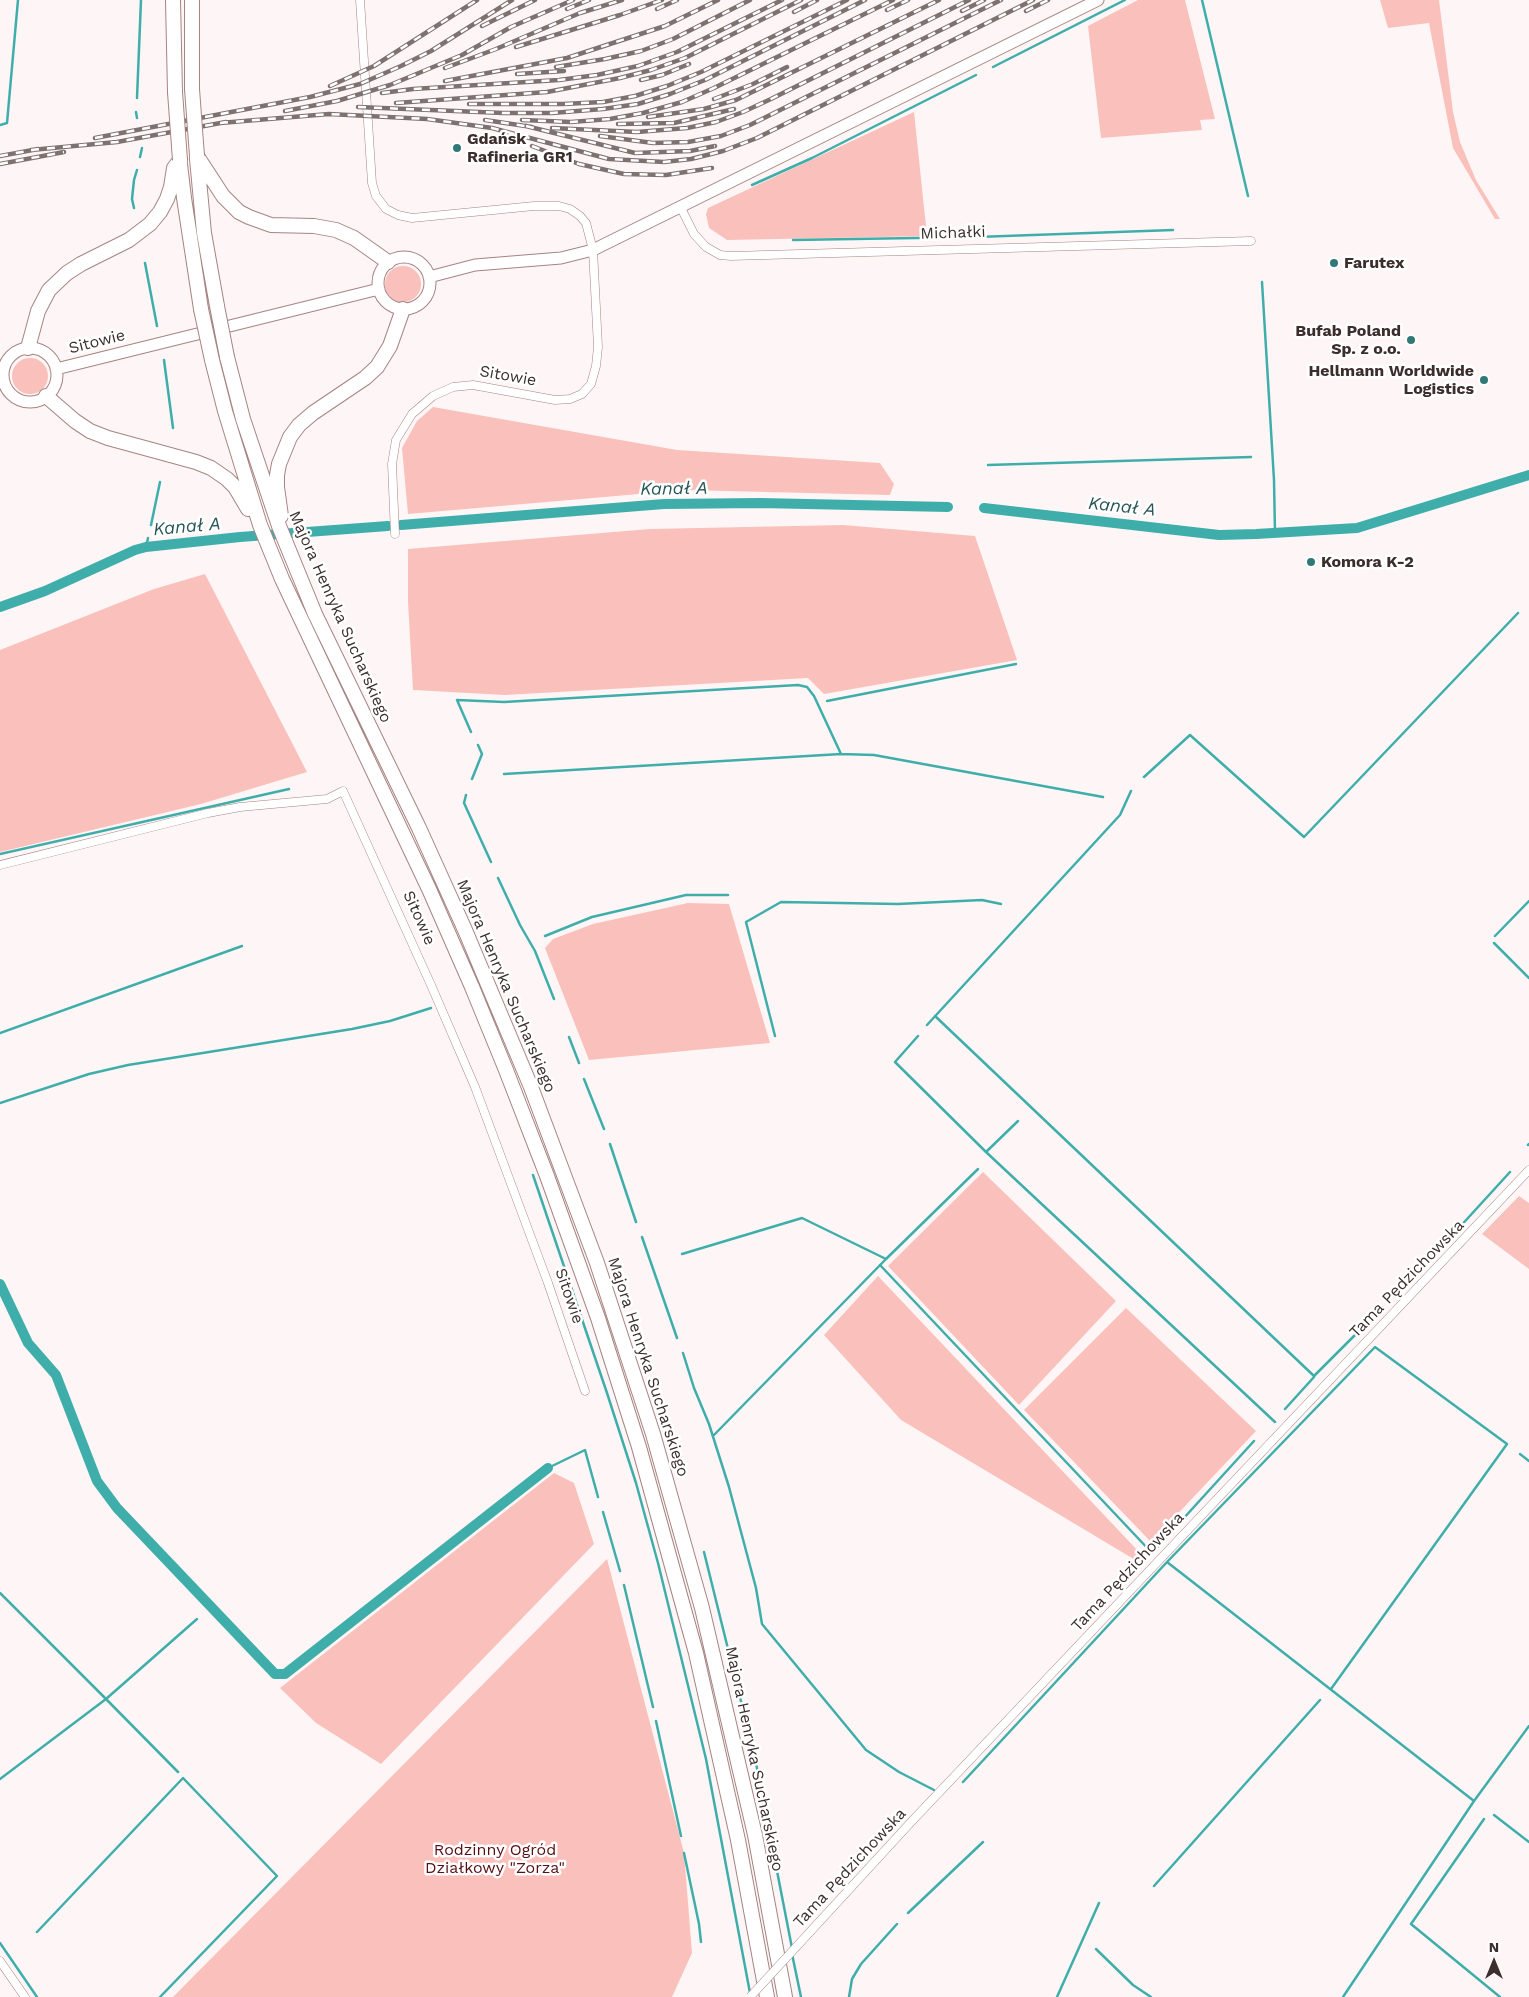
<!DOCTYPE html>
<html>
<head>
<meta charset="utf-8">
<style>
	body { margin:0 }
	#map { position:relative; width:1529px; height:1997px; overflow:hidden; background:#fef6f6; font-family:"Work Sans",sans-serif }
	canvas { display:block }
	.north { position:absolute; left:1469px; top:1937px; width:50px; height:50px; -webkit-text-stroke:4px #fff; paint-order:stroke; rotate:0deg; font-size:14px; font-weight:700; line-height:20px; text-align:center; color:#3c2e2d }
	.north::after { content:''; display:block; margin:auto; width:18px; height:22px; background:#3c2e2d; clip-path:polygon(50% 0,100% 100%,50% 72%,0 100%) }
</style>
</head>
<body>
<div id="map">
<canvas width="1529" height="1997"></canvas>
<div class="north">N</div>
</div>
<script>
const ctx = document.querySelector('canvas').getContext('2d');
ctx.lineJoin = 'round';
function paint(path, color) {
  ctx.fillStyle = color;
  ctx.fill(path, 'evenodd');
}
function toPath(rows) {
  const path = new Path2D();
  for (const r of rows) {
    if (r.length === 3) {
      path.moveTo(r[0] + r[2], r[1]);
      path.arc(r[0], r[1], r[2], 0, 2 * Math.PI);
      continue;
    }
    path.moveTo(r[0], r[1]);
    for (let i = 2; i < r.length; i += 2) path.lineTo(r[i], r[i + 1]);
  }
  return path;
}
function stroke(path, color, width, dash) {
  ctx.strokeStyle = color;
  ctx.lineWidth = width;
  ctx.lineCap = dash ? 'butt' : 'round';
  ctx.setLineDash(dash || []);
  ctx.stroke(path);
}
function write(font, color, halo, rows, align = 'center') {
  ctx.font = font + ' "Work Sans",sans-serif';
  ctx.lineWidth = 5;
  ctx.setLineDash([]);
  ctx.textBaseline = 'middle';
  ctx.strokeStyle = halo;
  ctx.fillStyle = color;
  for (const [text, x, y, turn = 0] of rows) {
    ctx.save();
    ctx.translate(x, y);
    ctx.rotate((+turn || 0) * Math.PI / 180);
    ctx.textAlign = isNaN(turn) ? turn : align;
    if (halo) ctx.strokeText(text, 0, 0);
    ctx.fillText(text, 0, 0);
    ctx.restore();
  }
}
paint(toPath([
	[1138,0,1185,0,1215,119,1200,120,1202,130,1101,138,1088,26],
	[1380,0,1439,0,1453,112,1460,142,1476,180,1500,219,1495,219,1453,148,1429,23,1388,28],
	[914,112,927,236,727,240,709,228,706,214,708,208],
	[403,284,18],
	[30,376,18],
	[433,407,677,450,880,463,894,484,890,495,685,490,408,514,402,448,417,421],
	[843,525,975,536,1017,660,824,694,808,678,505,695,413,690,408,602,408,549,650,529],
	[205,574,307,772,201,804,0,852,0,650,154,589],
	[688,903,729,904,770,1043,589,1060,545,948,553,939,593,924],
	[983,1172,1116,1301,1019,1405,888,1266],
	[1519,1196,1529,1203,1529,1269,1482,1234],
	[878,1276,1140,1553,1137,1561,901,1420,824,1335],
	[1126,1308,1256,1431,1151,1542,1024,1410],
	[554,1473,574,1483,594,1544,381,1764,316,1723,280,1688],
	[607,1559,684,1853,692,1953,672,1997,173,1997]
]), '#fac0bb');
stroke(toPath([
	[1202,0,1248,196],
	[993,67,1125,0],
	[137,98,141,0],
	[136,112,137,118],
	[0,125,7,123,18,0],
	[140,157,142,148],
	[752,185,812,158,976,75],
	[134,208,132,199,134,180,137,170],
	[793,240,977,237,1173,230],
	[145,263,157,326],
	[1262,282,1274,480,1275,533],
	[164,360,173,428],
	[988,465,1251,457],
	[151,525,160,482],
	[146,547,148,538],
	[827,701,1016,664],
	[471,732,457,700,504,702,798,685,807,687,814,696,841,754],
	[504,774,841,754,874,755,1103,797],
	[1144,777,1190,735,1304,837,1518,613],
	[472,779,482,754,478,745],
	[466,795,464,803,491,862],
	[0,854,289,789],
	[498,878,520,925,535,951,554,999],
	[545,936,592,917,686,895,728,895],
	[1495,936,1529,901],
	[1494,943,1529,978],
	[935,1016,1314,1376,1382,1308],
	[927,1025,1120,815,1131,791],
	[0,1033,242,946],
	[775,1036,746,922,781,902,898,904,982,900,1001,904],
	[918,1036,895,1062,986,1152,1018,1121],
	[569,1037,579,1063],
	[584,1079,604,1129],
	[0,1103,89,1074,128,1065,352,1029,390,1021,431,1008],
	[610,1144,636,1222],
	[1528,1145,1529,1144],
	[986,1152,1275,1422],
	[533,1175,607,1393,636,1483,658,1563,706,1759,750,1993],
	[1457,1230,1510,1172],
	[642,1237,677,1338],
	[682,1254,802,1218,886,1259,714,1435],
	[886,1259,978,1169],
	[880,1265,1152,1553,1254,1441],
	[1394,1294,1439,1249],
	[683,1353,694,1388,709,1424,729,1487,756,1588,762,1624,866,1750,899,1772,934,1790],
	[1285,1409,1314,1377],
	[1520,1454,1529,1461],
	[548,1468,585,1450,598,1497],
	[603,1512,620,1571],
	[704,1552,755,1758,792,1948],
	[1167,1562,1375,1347,1507,1444,1331,1689],
	[624,1585,653,1707],
	[0,1593,106,1699,0,1779],
	[656,1721,681,1836],
	[178,1772,106,1699,197,1619],
	[963,1782,1167,1562,1474,1801,1343,1997],
	[1474,1801,1529,1726],
	[1494,1815,1529,1842],
	[1484,1819,1411,1924,1500,1997],
	[684,1853,699,1924,701,1942],
	[1154,1886,1320,1700],
	[908,1913,983,1842],
	[37,1932,183,1778,277,1876,160,1997],
	[0,1943,37,1997],
	[1096,1949,1133,1985,1151,1997],
	[792,1954,801,1997],
	[849,1997,852,1979,861,1964,897,1924],
	[1057,1997,1099,1903]
]), '#3faeaa', 2.5);
stroke(toPath([
	[984,508,1219,535,1256,534,1357,528,1529,475],
	[401,525,664,504,760,503,948,507],
	[0,607,45,591,135,550,146,547,240,537,388,526],
	[0,1284,28,1343,56,1375,97,1481,117,1508,275,1674,285,1674,548,1468]
]), '#3faeaa', 10);
const street = toPath([
	[360,0,372,183,376,196,386,209,398,215,412,218,534,206,559,206,570,209,580,216,586,223,593,250,598,347,596,366,591,384,582,394,570,399,555,400,473,385,453,387,433,396,412,414,396,440,392,464,395,534],
	[681,208,694,234,706,247,720,255,731,256,1251,241],
	[0,382,4,381],
	[0,865,208,813,240,807,327,799,343,791,431,985,475,1087,548,1283,585,1391],
	[809,1933,912,1821,1529,1170],
	[0,1961,25,1997]
]);
const secondary = toPath([
	[404,283,26],
	[429,277,475,265,561,258,593,250,1098,0],
	[30,375,27],
	[56,369,379,289]
]);
const highway = toPath([
	[173,0,175,92],
	[192,89,192,0],
	[197,156,223,196,239,212,249,217,271,225,314,226,336,230,354,238,388,262],
	[197,159,204,233,217,306],
	[180,164,184,198,201,309],
	[28,348,38,311,49,290,67,273,81,264,129,240,150,224,160,212,167,199,171,187,174,168,180,160],
	[227,357,243,419,279,526,315,614,419,828,465,930,531,1087,597,1263,653,1434,702,1608,755,1835,785,1997],
	[212,360,225,411,260,525,282,579,429,889,472,987,506,1070,547,1176,598,1318,639,1447,696,1653,738,1840,767,1997],
	[46,396,75,421,90,431,108,438,196,462,211,468,227,479,235,487,248,509],
	[281,516,277,487,277,475,279,464,290,437,299,425,313,413,365,378,377,367,390,346,403,309]
]);
stroke(street, '#a68482', 9);
stroke(secondary, '#a68482', 13);
stroke(highway, '#a68482', 16);
stroke(street, '#fff', 8);
stroke(secondary, '#fff', 11);
stroke(highway, '#fff', 14);
const rail = toPath([
	[567,9,589,0],
	[657,9,677,0],
	[887,10,908,0],
	[962,11,984,0],
	[1026,11,1048,0],
	[794,12,817,0],
	[482,26,535,0],
	[516,47,620,15,662,0],
	[556,67,605,59,641,51,673,39,750,0],
	[445,68,496,49,580,13,622,0],
	[517,74,564,71],
	[641,80,662,75,689,64],
	[445,81,567,58,665,26,718,0],
	[330,86,374,66,477,0],
	[382,93,413,89,559,80,597,75,638,66,677,52,782,0],
	[714,99,753,84,787,67],
	[396,103,547,92,620,78,651,70,685,58,801,0],
	[469,104,563,104,603,102,635,96,667,86,701,72,847,0],
	[358,107,503,113,552,113,603,109,638,104,670,94,705,80,865,0],
	[285,111,337,101,390,85,462,55,511,27,573,0],
	[648,117,704,109,736,100,939,0],
	[485,120,532,127],
	[522,120,571,122,610,119,643,113,682,102,714,88,893,0],
	[220,123,329,114,427,119,492,128,609,159,664,162,691,159,723,151,757,138,1033,0],
	[618,124,674,123,734,109],
	[526,126,635,153,690,151,715,146],
	[552,128,637,132,687,128,716,122,743,112,771,99,969,0],
	[600,136,653,143,688,142,721,136,750,125,1001,0],
	[95,138,310,97,360,84,401,66,431,51,512,0],
	[532,146,579,164,624,174,666,175,712,168],
	[31,150,117,142,226,122],
	[0,156,38,149],
	[0,164,64,152]
]);
stroke(rail, '#7e7271', 4.5);
stroke(rail, '#fff', 2.5, [8]);
const streetBridge = toPath([
	[750,1997,809,1933]
]);
const highwayBridge = toPath([
	[192,89,197,156],
	[175,92,180,160],
	[217,306,227,357],
	[201,309,212,360]
]);
stroke(streetBridge, '#a68482', 9, []);
stroke(highwayBridge, '#a68482', 16, []);
stroke(streetBridge, '#fff', 8);
stroke(highwayBridge, '#fff', 14);
for (const [x, y, r, color] of [
	[457,148,5,"#307977"],
	[1334,263,5,"#307977"],
	[1411,340,5,"#307977"],
	[1484,380,5,"#307977"],
	[1311,562,5,"#307977"]
]) {
  const dot = new Path2D();
  dot.arc(x, y, r, 0, 2 * Math.PI);
  ctx.fillStyle = color;
  ctx.fill(dot);
  stroke(dot, '#fff', 2);
}
write('bold 16px', '#3c2e2d', '#fff', [
	["Gdańsk",467,139],
	["Rafineria GR1",467,157],
	["Farutex",1344,263],
	["Bufab Poland",1401,331,"right"],
	["Sp. z o.o.",1401,349,"right"],
	["Hellmann Worldwide",1474,371,"right"],
	["Logistics",1474,389,"right"],
	["Komora K-2",1321,562]
], 'left');
write('16px', '#3c2e2d', '#fff', [
	["Michałki",953,233,-2],
	["Sitowie",97,342,-14],
	["Sitowie",508,376,10],
	["Majora Henryka Sucharskiego",340,617,66],
	["Sitowie",419,918,66],
	["Majora Henryka Sucharskiego",506,986,67],
	["Tama Pędzichowska",1407,1279,-46],
	["Sitowie",569,1296,71],
	["Majora Henryka Sucharskiego",648,1367,72],
	["Tama Pędzichowska",1128,1572,-47],
	["Majora Henryka Sucharskiego",754,1759,78],
	["Tama Pędzichowska",850,1868,-47]
]);
write('16px', '#581014', '#fff', [
	["Rodzinny Ogród",495,1850],
	["Działkowy \"Zorza\"",495,1868]
]);
write('italic 18px', '#275655', '#fff', [
	["Kanał A",674,489,-1],
	["Kanał A",1122,507,6],
	["Kanał A",187,527,-5]
]);
</script>
</body>
</html>
